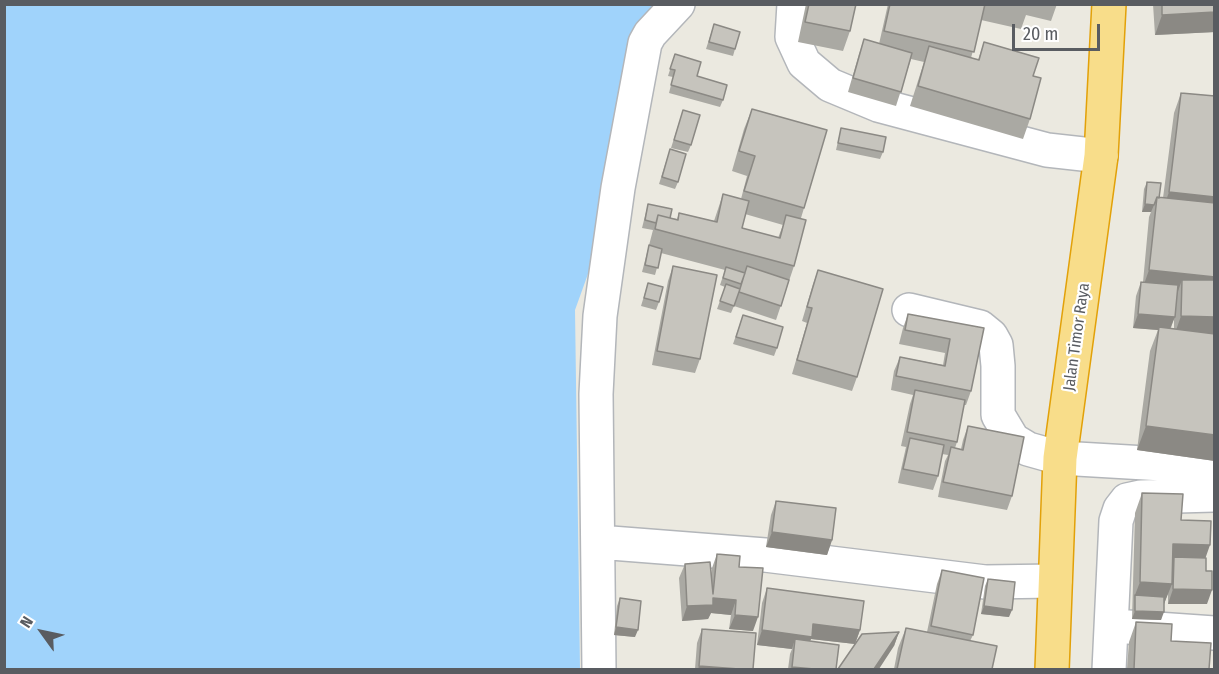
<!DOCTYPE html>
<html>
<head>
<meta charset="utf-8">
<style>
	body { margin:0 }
	#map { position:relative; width:1219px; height:674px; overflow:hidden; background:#ebe9e0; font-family:"Fira Sans Condensed",sans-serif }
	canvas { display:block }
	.frame { position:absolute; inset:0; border:6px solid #595c61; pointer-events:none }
	.north { position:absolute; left:12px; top:602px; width:60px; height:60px; -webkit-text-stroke:4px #fff; paint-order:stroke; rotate:303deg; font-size:16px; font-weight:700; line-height:24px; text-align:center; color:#595c61 }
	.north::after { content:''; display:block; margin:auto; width:21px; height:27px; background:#595c61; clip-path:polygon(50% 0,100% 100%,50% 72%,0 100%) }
	.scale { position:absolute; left:1012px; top:24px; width:88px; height:27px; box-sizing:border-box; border:3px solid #595c61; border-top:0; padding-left:8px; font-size:18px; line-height:21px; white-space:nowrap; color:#595c61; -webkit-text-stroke:4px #fff; paint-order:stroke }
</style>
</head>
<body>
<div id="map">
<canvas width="1219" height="674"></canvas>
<div class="frame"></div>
<div class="north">N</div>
<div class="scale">20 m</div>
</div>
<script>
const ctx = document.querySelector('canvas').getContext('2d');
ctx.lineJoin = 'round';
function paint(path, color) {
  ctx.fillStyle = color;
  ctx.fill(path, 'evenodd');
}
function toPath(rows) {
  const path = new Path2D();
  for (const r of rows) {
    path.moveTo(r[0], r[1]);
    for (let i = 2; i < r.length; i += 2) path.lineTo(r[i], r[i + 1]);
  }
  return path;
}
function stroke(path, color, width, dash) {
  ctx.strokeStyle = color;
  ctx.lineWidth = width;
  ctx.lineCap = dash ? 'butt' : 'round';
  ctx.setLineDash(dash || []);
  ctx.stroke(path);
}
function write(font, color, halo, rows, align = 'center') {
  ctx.font = font + ' "Fira Sans Condensed",sans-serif';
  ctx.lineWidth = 4.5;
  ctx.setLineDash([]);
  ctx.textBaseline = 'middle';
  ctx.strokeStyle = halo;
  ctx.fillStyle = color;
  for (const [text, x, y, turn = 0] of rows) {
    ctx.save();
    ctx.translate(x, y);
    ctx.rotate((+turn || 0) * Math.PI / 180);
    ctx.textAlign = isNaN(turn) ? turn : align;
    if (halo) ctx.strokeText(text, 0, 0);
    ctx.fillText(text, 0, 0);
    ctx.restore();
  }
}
paint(toPath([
	[4,5,657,5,606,224,575,310,580,669,5,669]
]), '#a0d3fb');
const minor = toPath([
	[794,4,792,37,804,63,830,85,878,105,1047,150,1101,156],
	[909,310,980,327,991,336,996,345,998,366,998,415,1013,440,1028,449,1060,458,1214,467],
	[598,542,765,555,985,582,1055,581],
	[1128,627,1214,633],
	[599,670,596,394,600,316,618,188,645,43,650,34,678,4],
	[1109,670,1116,521,1120,509,1127,500,1141,497,1214,495]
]);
const highway = toPath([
	[1052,670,1060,458,1101,156,1109,4]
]);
stroke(minor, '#b3b6ba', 36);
stroke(highway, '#e2a109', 36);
stroke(minor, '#fff', 33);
stroke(highway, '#f8dd8a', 33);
paint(toPath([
	[806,4,856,4,850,31,843,51,798,42],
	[888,4,1057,4,1051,21,1026,15,1021,29,981,20,971,58,978,60,984,42,1033,76,1030,119,1023,139,910,106,924,62,911,59,896,106,848,92,859,54,864,39,879,44],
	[1153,4,1215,4,1215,32,1155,35],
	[714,24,735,49,733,56,706,49],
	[675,54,723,100,720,107,669,93,673,77,668,76],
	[1181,93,1215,96,1215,461,1137,450,1150,351,1158,330,1133,328,1136,296,1141,282,1143,282,1149,217,1151,212,1142,212,1144,189,1147,182,1159,198,1163,198,1174,113],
	[1174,318,1174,329,1171,328],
	[752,109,804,208,801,218,794,266,776,320,734,306,731,313,717,309,725,287,720,285,725,270,661,253,655,275,642,272,653,230,642,228,648,204,670,218,677,219,679,213,714,221,723,194,741,199,747,176,732,171,744,129],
	[745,214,783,225,778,238,742,228],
	[683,110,691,145,688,152,671,148],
	[841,128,883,152,880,159,836,150],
	[670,149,678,182,675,189,659,184],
	[673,266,700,359,695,373,652,365,668,281],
	[818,270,857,377,852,391,792,374,807,323,802,321,813,284],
	[648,283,659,302,656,310,641,306],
	[908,314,984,328,971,391,966,405,964,405,957,442,955,448,961,449,963,440,968,426,1012,496,1007,510,938,497,945,461,948,455,942,454,938,476,933,490,898,483,906,447,901,446,910,404,913,395,891,390,894,371,900,357,943,365,945,353,899,344,903,328],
	[743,315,777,348,774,356,733,344],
	[1142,493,1181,520,1205,558,1207,604,1168,604,1168,593,1164,604,1161,620,1132,619,1135,513],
	[776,501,832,540,827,555,766,547,771,515],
	[717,554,739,567,753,631,729,629,731,615,711,613,708,619,682,621,679,578,685,564,711,575,712,568],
	[942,570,973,635,970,641,992,669,894,669,898,648,906,628,927,632,937,584],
	[988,579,1009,617,981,614,985,586],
	[767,588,860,630,855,644,899,632,894,646,855,644,811,639,810,641,836,669,788,669,790,654,792,649,757,645,762,603],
	[620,598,635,637,614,635,617,606],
	[1136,622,1171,641,1209,669,1127,669,1129,642],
	[702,629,753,669,695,669,697,643]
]), '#aaa9a3');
paint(toPath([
	[1215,12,1215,32,1155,35,1162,15],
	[1169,192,1215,197,1215,218,1162,212],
	[1145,204,1154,205,1151,212,1142,212],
	[1149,270,1215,277,1215,297,1182,280,1177,294,1142,290],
	[1138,314,1175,317,1169,331,1159,327,1158,330,1133,328],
	[1181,316,1215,317,1215,337,1174,336],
	[1146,426,1215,435,1215,461,1137,450],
	[772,532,832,540,827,555,766,547],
	[1173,544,1210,545,1203,565,1174,557,1171,564],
	[1140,582,1172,584,1164,604,1135,595],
	[1173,589,1212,590,1207,604,1168,604],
	[713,598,736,600,731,615,711,613,708,619,682,621,687,606],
	[984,606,1012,610,1009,617,981,614],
	[1135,611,1164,612,1161,620,1132,619],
	[735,615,758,617,753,631,729,629],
	[813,624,860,630,855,644,811,639,806,651,795,639,792,649,757,645,762,630],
	[616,627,638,630,635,637,614,635],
	[899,632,894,646,879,669,874,669],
	[699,666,739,669,698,669],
	[792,667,814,669,790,669]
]), '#8b8984');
const building = toPath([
	[809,4,856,4,850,31,805,22,809,4],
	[890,4,985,4,974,52,884,31,890,4],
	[1162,4,1215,4,1215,12,1162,15,1162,4],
	[714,24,740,32,735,49,709,42,714,24],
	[864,39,912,53,901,92,853,78,864,39],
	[984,42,1039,58,1033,76,1041,78,1030,119,918,86,929,46,979,60,984,42],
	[675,54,701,62,697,76,727,85,723,100,671,85,675,70,670,69,675,54],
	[1181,93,1215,96,1215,197,1169,192,1181,93],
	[752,109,827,130,804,208,744,191,755,156,739,151,752,109],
	[683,110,700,115,691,145,674,140,683,110],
	[841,128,886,137,883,152,838,143,841,128],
	[670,149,686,154,678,182,662,177,670,149],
	[1147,182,1161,183,1159,198,1157,197,1154,205,1145,204,1147,182],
	[723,194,749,201,742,228,780,238,786,215,806,220,794,266,655,229,658,215,678,220,679,213,717,222,723,194],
	[1157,197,1215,203,1215,277,1149,270,1157,197],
	[648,204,672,209,670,218,658,215,656,223,645,220,648,204],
	[649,245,662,249,658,268,645,265,649,245],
	[673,266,717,275,700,359,657,351,673,266],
	[747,266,789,280,781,306,739,292,747,266],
	[726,267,745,273,741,284,723,278,726,267],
	[818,270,883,289,857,377,797,360,812,308,807,307,818,270],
	[1182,280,1215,280,1215,317,1181,316,1182,280],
	[1141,282,1178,285,1175,317,1138,314,1141,282],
	[648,283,663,287,659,302,644,298,648,283],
	[726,284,740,289,734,306,720,301,726,284],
	[908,314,984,328,971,391,896,376,900,357,945,366,950,339,905,330,908,314],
	[743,315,783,327,777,348,736,337,743,315],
	[1159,327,1215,334,1215,435,1146,426,1159,327],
	[915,390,965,400,957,442,907,432,915,390],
	[968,426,1024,437,1012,496,943,482,951,447,963,450,968,426],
	[910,438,944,445,938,476,903,469,910,438],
	[1142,493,1183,494,1181,520,1211,521,1210,545,1173,544,1172,584,1140,582,1142,493],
	[776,501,836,508,832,540,772,532,776,501],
	[717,554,740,556,739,567,763,568,758,617,735,615,736,600,713,598,713,605,687,606,685,564,710,562,713,594,717,554],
	[1174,557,1206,558,1206,571,1212,571,1212,590,1173,589,1174,557],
	[942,570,984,578,973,635,931,626,942,570],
	[988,579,1015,582,1012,610,984,606,988,579],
	[767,588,864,601,860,630,813,624,812,637,762,630,767,588],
	[1135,595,1164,597,1164,612,1135,611,1135,595],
	[620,598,641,601,638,630,616,627,620,598],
	[1136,622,1172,624,1171,641,1211,643,1209,669,1134,669,1136,622],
	[906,628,997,646,992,669,897,669,906,628],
	[702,629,756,633,753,669,739,669,699,666,702,629],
	[899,632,874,669,838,669,862,634,899,632],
	[795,639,839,645,836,669,814,669,792,667,795,639]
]);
paint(building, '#c6c4bd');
stroke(building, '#8b8984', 1.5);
write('16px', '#595c61', '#fff', [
	["Jalan Timor Raya",1077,337,-82]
]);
</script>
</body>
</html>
